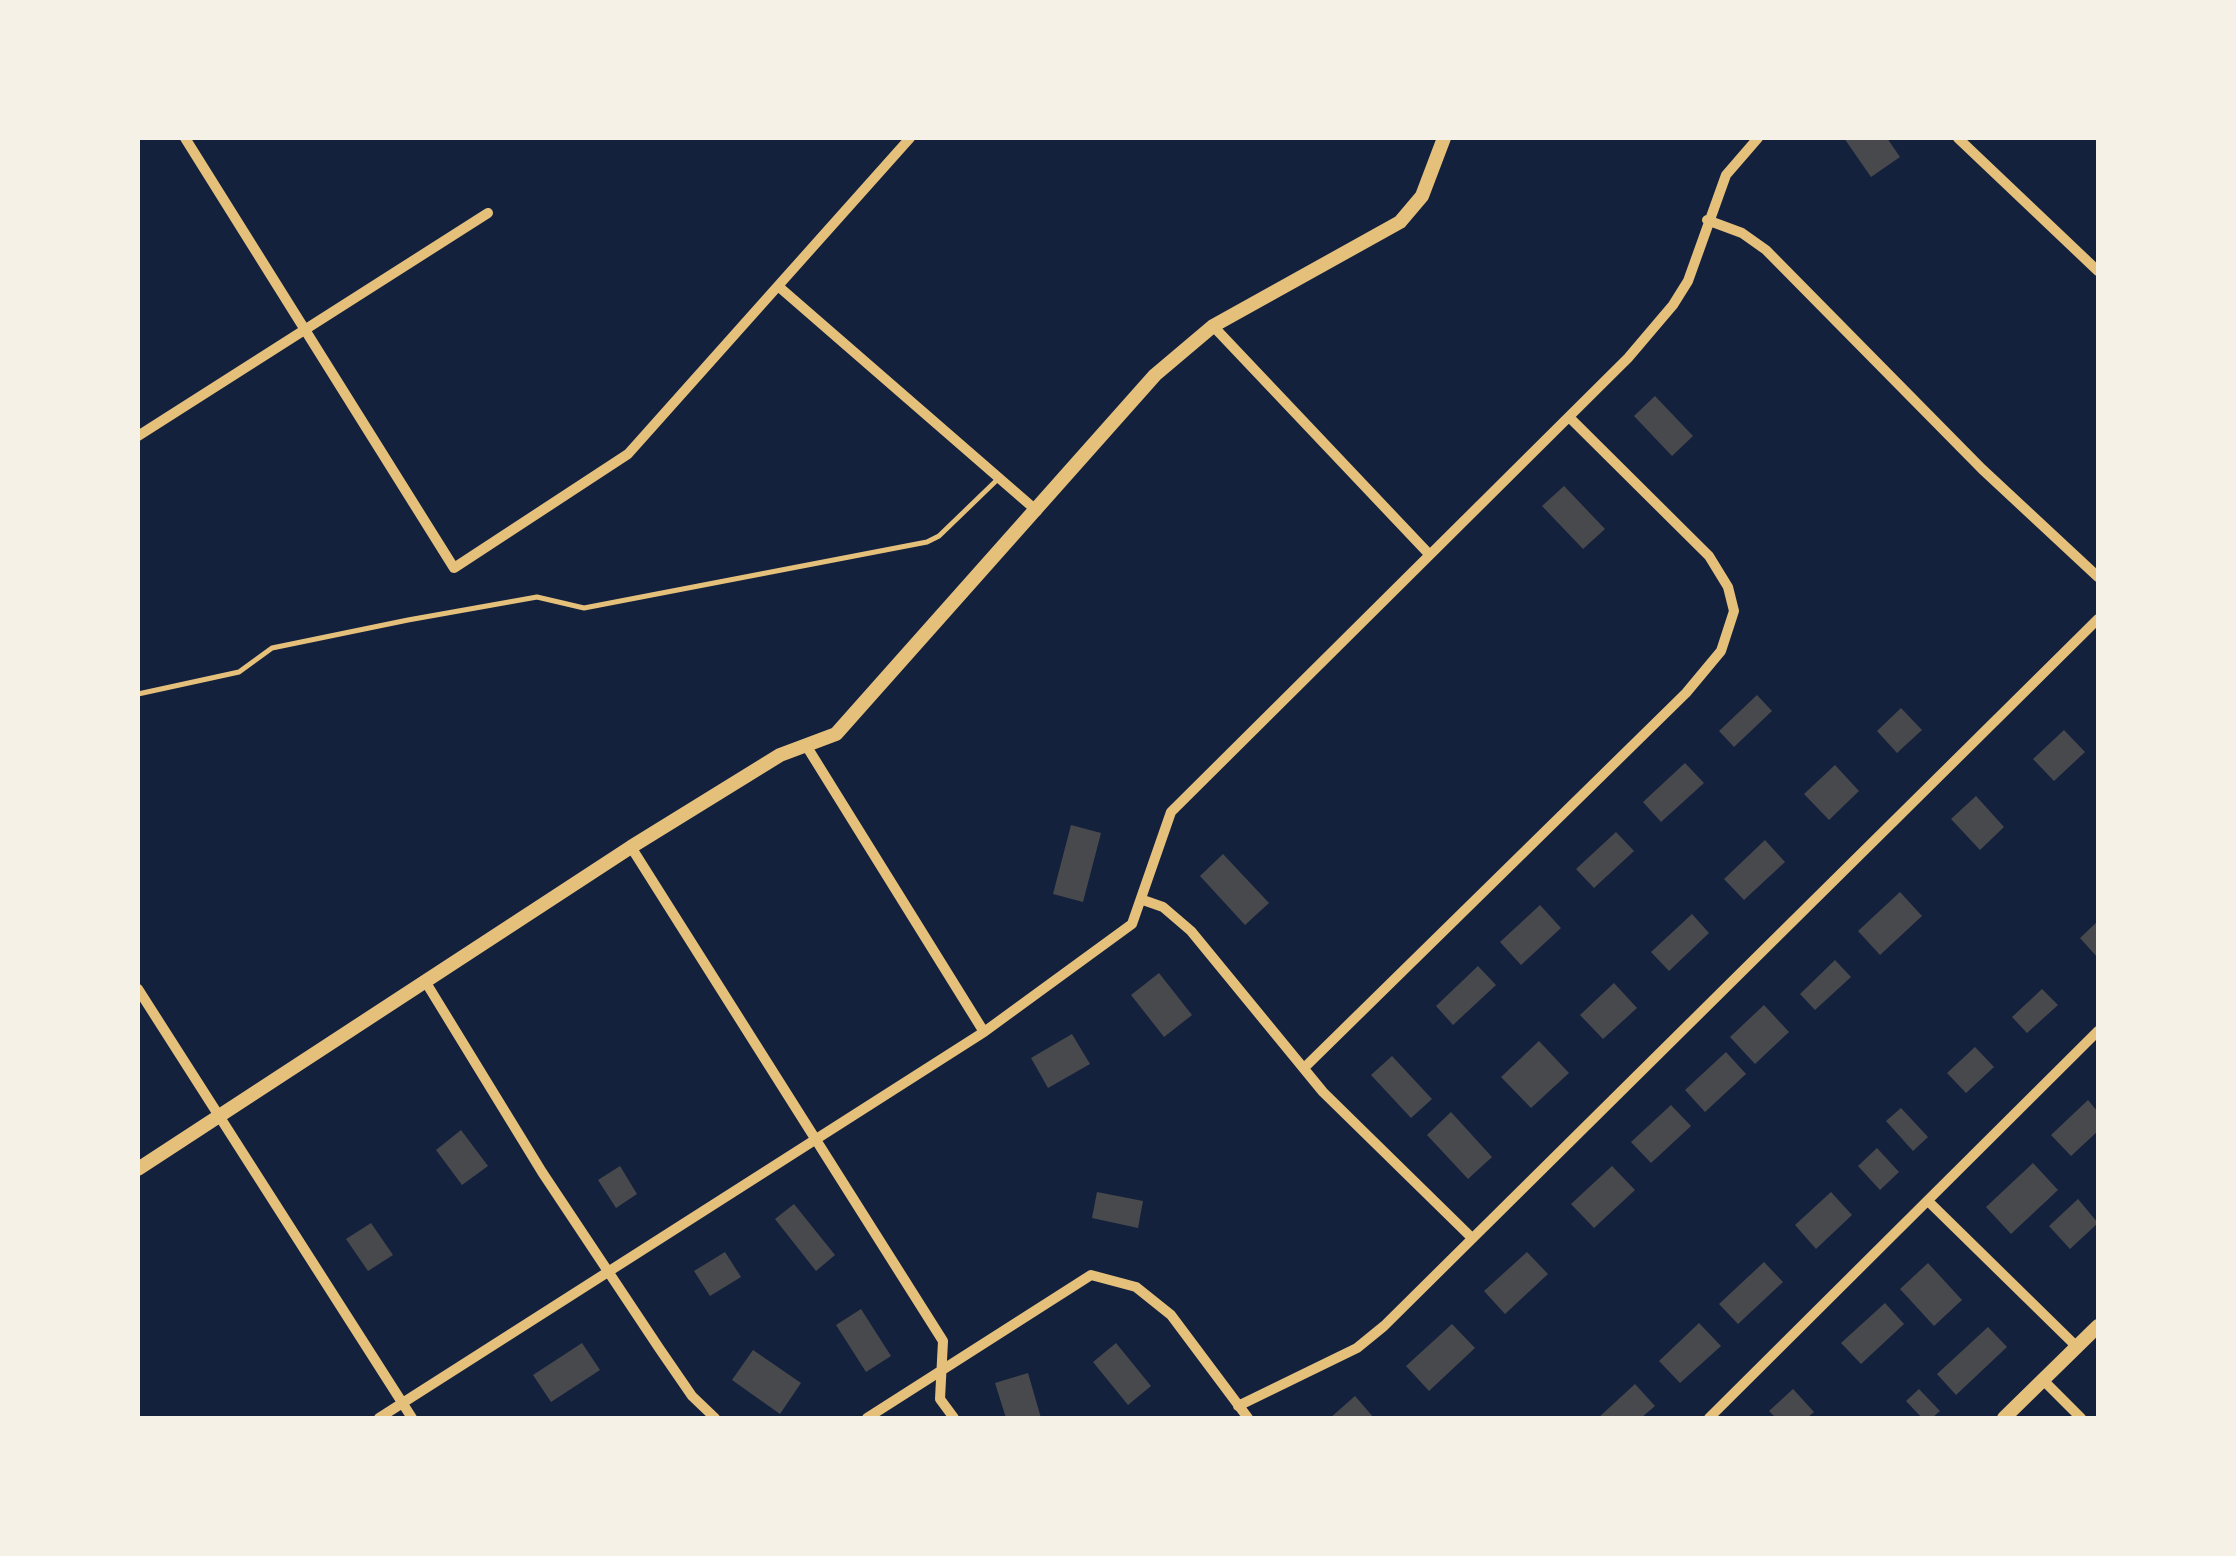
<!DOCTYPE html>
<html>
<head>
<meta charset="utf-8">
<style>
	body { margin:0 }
	#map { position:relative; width:2236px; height:1556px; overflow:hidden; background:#14213d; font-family:"Asap Condensed",sans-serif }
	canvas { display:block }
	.frame { position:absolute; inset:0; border:140px solid #f6f1e7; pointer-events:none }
</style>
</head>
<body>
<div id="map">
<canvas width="2236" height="1556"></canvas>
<div class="frame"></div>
</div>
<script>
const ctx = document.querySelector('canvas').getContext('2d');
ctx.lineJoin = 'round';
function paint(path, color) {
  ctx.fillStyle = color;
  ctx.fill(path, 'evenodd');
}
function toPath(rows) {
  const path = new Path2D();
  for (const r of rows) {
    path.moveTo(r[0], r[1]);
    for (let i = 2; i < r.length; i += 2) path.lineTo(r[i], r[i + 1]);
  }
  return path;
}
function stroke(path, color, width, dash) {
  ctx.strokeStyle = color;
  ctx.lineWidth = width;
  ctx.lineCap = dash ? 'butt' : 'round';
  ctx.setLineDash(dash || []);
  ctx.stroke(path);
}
paint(toPath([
	[1844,138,1887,138,1900,157,1871,177],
	[1655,396,1693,436,1672,456,1634,416],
	[1564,486,1605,529,1583,549,1542,506],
	[1757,695,1772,711,1734,747,1719,731],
	[1901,708,1922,730,1897,753,1877,731],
	[2064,730,2085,752,2054,781,2033,759],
	[1685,763,1704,783,1661,822,1643,802],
	[1835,765,1859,791,1829,820,1804,794],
	[1976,796,2004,827,1980,850,1951,819],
	[1071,825,1101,833,1083,902,1053,894],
	[1616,832,1634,851,1594,888,1576,869],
	[1765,840,1785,862,1744,900,1724,879],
	[1223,854,1269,903,1245,925,1200,876],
	[1900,892,1922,916,1880,955,1858,931],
	[1540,905,1561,928,1521,965,1500,942],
	[1692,914,1709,933,1669,971,1651,952],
	[2098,921,2098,958,2080,938],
	[1835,960,1851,977,1815,1010,1800,994],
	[1478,966,1496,985,1453,1025,1436,1006],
	[1159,973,1192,1015,1164,1037,1131,995],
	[1614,983,1637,1008,1603,1039,1580,1015],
	[2042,989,2058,1005,2027,1033,2012,1017],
	[1764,1005,1789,1032,1755,1064,1730,1037],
	[1072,1034,1090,1064,1048,1088,1031,1058],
	[1539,1041,1569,1073,1531,1108,1501,1077],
	[1975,1047,1994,1067,1966,1093,1947,1073],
	[1726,1052,1746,1074,1705,1112,1685,1090],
	[1392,1056,1432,1099,1411,1118,1371,1075],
	[2088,1100,2098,1112,2098,1131,2071,1156,2051,1135],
	[1671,1105,1691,1126,1651,1163,1631,1142],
	[1901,1108,1928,1137,1913,1151,1886,1121],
	[1451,1112,1492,1157,1468,1179,1427,1135],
	[461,1130,488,1166,462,1185,436,1150],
	[1877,1148,1899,1172,1880,1190,1858,1166],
	[2033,1163,2058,1190,2011,1234,1986,1207],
	[620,1166,637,1194,616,1208,598,1180],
	[1612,1166,1635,1190,1594,1228,1571,1204],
	[1097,1192,1143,1201,1138,1228,1092,1218],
	[1831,1192,1852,1215,1816,1249,1795,1225],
	[2078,1199,2098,1223,2070,1249,2049,1226],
	[794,1204,835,1255,816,1271,775,1219],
	[371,1223,393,1255,368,1271,346,1239],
	[725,1252,741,1277,710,1296,694,1271],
	[1527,1252,1548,1274,1505,1314,1484,1291],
	[1764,1262,1783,1282,1738,1324,1719,1304],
	[1928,1263,1962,1300,1934,1326,1900,1289],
	[1885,1303,1904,1324,1861,1364,1841,1343],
	[861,1309,891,1356,866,1372,836,1325],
	[1699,1323,1721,1346,1680,1383,1659,1361],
	[1452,1324,1475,1348,1429,1391,1406,1366],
	[1988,1327,2007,1347,1956,1395,1937,1374],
	[582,1343,600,1370,551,1402,533,1375],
	[1116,1343,1151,1386,1128,1405,1093,1362],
	[753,1350,801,1383,780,1414,732,1380],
	[1028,1373,1041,1418,1006,1418,995,1383],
	[1635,1384,1655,1406,1641,1418,1598,1418],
	[1793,1389,1814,1412,1807,1418,1776,1418,1769,1411],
	[1919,1389,1940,1411,1932,1418,1922,1418,1906,1401],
	[1355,1396,1374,1418,1330,1418]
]), '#48494c');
stroke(toPath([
	[138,694,239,672,272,648,408,620,537,597,584,608,927,542,939,536,999,478]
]), '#e5c07b', 5);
stroke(toPath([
	[185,138,454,568,628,454,910,138],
	[1958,138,2098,271],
	[1707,220,1742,233,1766,250,1982,469,2098,577],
	[778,286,1037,511],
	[1213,326,1428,553],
	[138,436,488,213],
	[807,747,984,1032],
	[631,847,943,1341,940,1399,954,1418],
	[1143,900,1163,907,1191,931,1323,1092,1472,1238],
	[425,981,542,1172,659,1348,692,1396,715,1418],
	[138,989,412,1418],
	[1304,1068,1686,693,1721,651,1734,611,1728,587,1709,556,1569,417],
	[1928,1201,2077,1347],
	[2044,1381,2081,1418],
	[1238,1406,1357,1348,1384,1326,2098,619],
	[379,1418,984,1032,1132,924,1171,812,1628,358,1673,305,1688,281,1726,175,1758,138],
	[867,1418,1091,1275,1136,1287,1171,1315,1248,1418],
	[1709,1418,2098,1031]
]), '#e5c07b', 10);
stroke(toPath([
	[138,1169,631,847,780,755,836,734,1155,375,1213,326,1400,222,1422,196,1444,138],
	[2004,1418,2098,1326]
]), '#e5c07b', 14);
</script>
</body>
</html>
